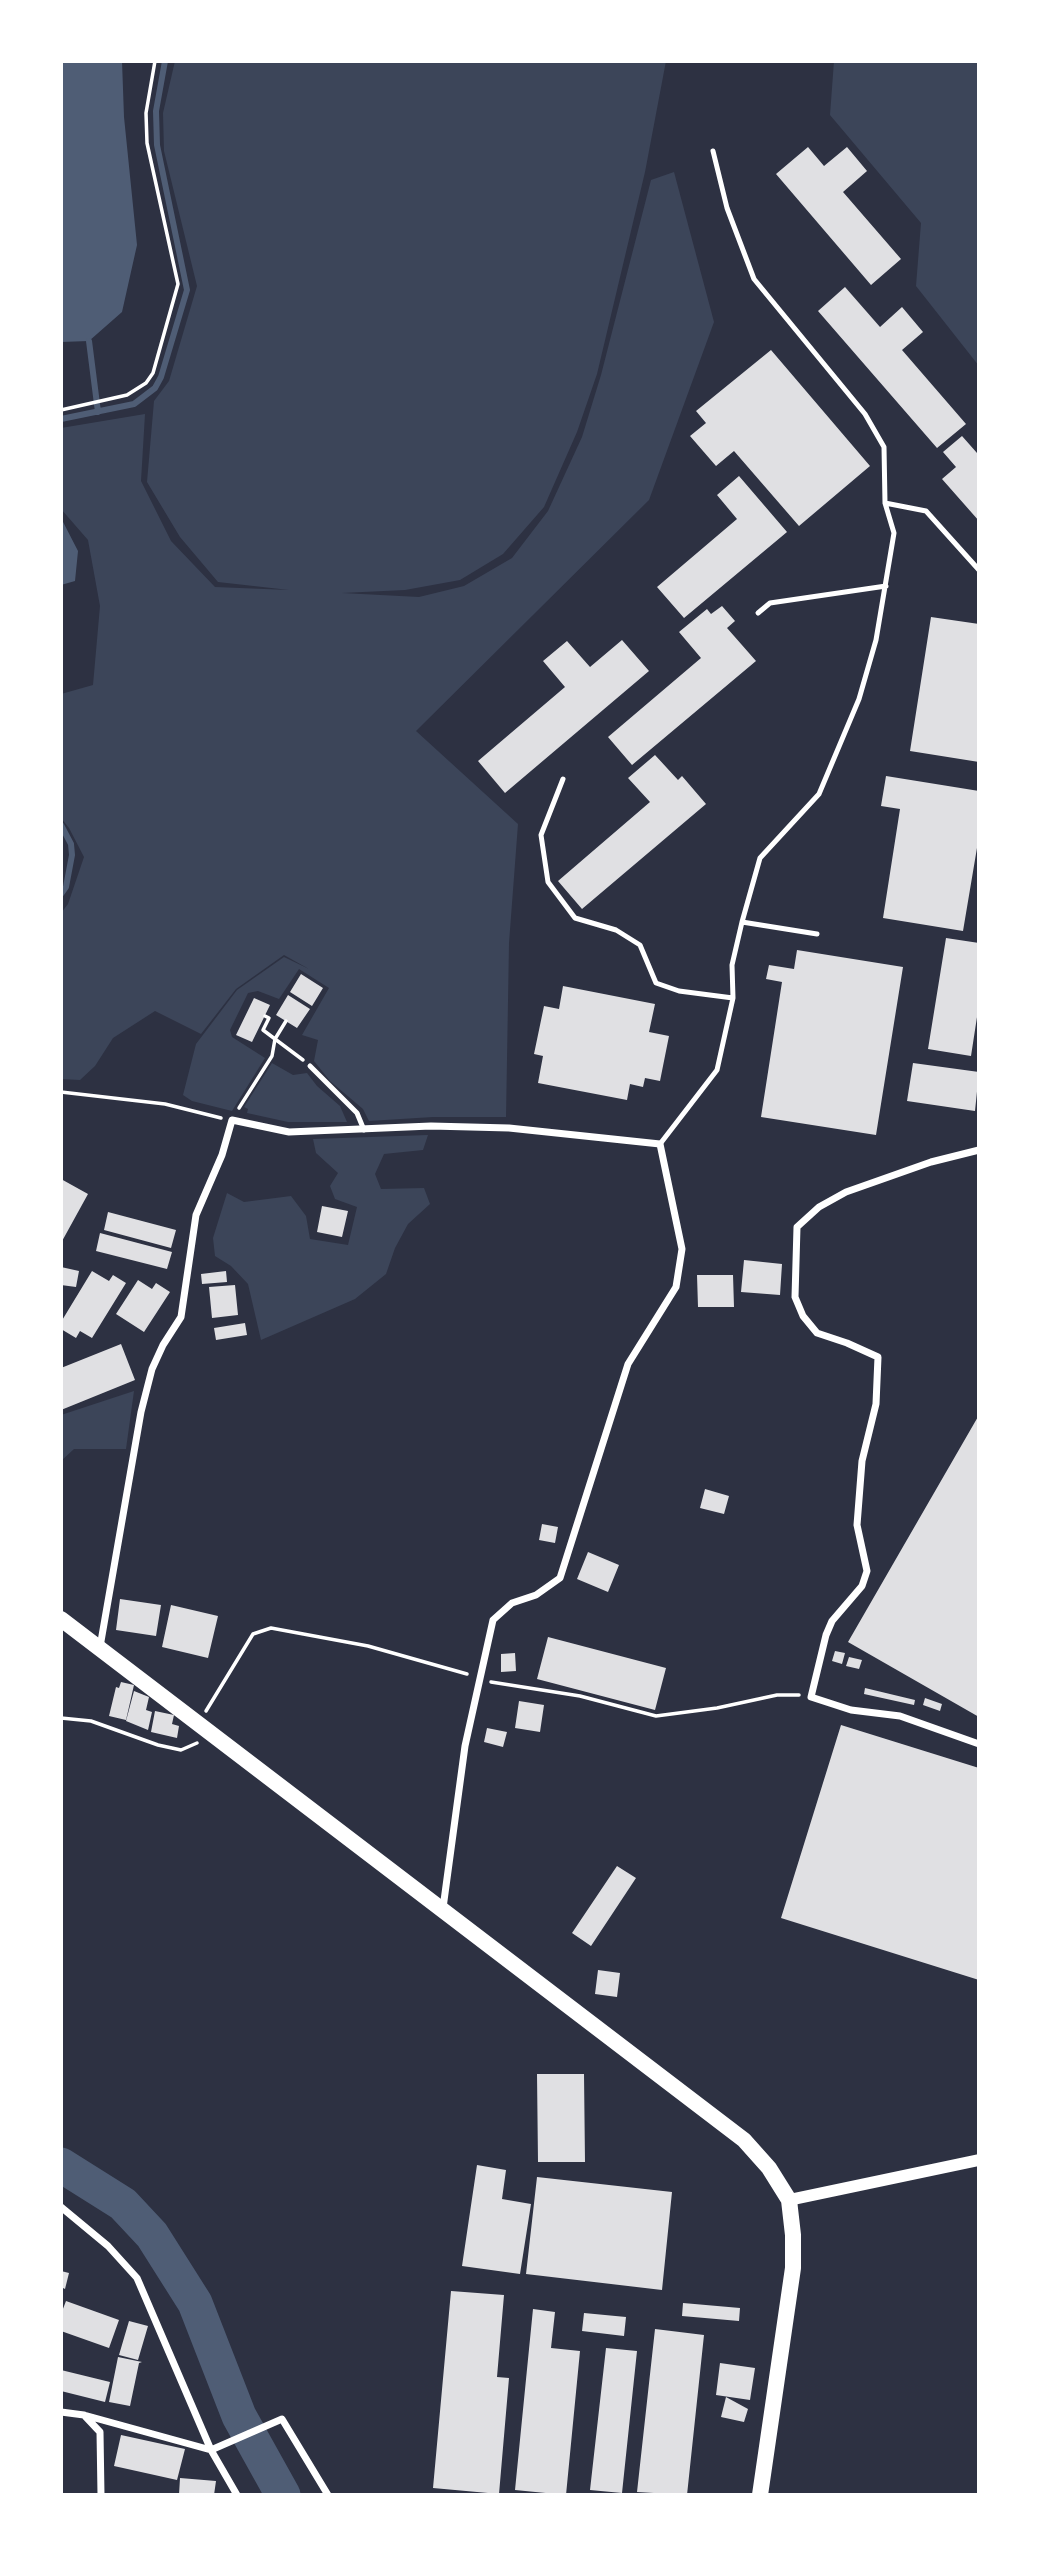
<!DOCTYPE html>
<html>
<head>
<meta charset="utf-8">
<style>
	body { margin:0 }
	#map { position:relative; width:1040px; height:2556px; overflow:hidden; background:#2d3142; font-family:Inter,sans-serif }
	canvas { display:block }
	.frame { position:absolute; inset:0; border:63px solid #fff; pointer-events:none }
</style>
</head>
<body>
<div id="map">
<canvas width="1040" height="2556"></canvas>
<div class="frame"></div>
</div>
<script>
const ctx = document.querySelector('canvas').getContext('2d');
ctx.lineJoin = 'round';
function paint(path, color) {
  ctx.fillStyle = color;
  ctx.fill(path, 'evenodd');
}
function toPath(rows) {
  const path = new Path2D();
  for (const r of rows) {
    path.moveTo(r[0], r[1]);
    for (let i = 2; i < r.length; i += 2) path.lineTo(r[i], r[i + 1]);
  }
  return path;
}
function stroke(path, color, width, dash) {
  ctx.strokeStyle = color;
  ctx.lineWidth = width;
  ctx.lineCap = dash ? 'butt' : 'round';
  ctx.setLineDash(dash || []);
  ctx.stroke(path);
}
paint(toPath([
	[175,61,666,61,645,172,597,374,577,432,544,507,503,554,460,580,405,590,342,593,419,597,464,586,512,558,548,511,582,437,601,375,651,180,674,172,714,322,649,500,416,731,518,824,509,943,506,1117,433,1117,369,1121,363,1109,330,1081,314,1061,318,1040,302,1035,329,988,299,969,279,999,258,991,248,993,230,1030,232,1037,265,1058,232,1111,192,1101,183,1095,196,1044,237,990,284,957,309,969,284,955,236,989,201,1034,155,1011,113,1038,95,1066,80,1080,61,1079,61,913,68,904,84,857,69,828,61,818,61,694,93,685,100,606,88,540,61,509,61,428,145,414,141,481,171,541,215,587,289,590,218,582,180,537,147,482,154,401,169,381,197,286,164,151,163,113],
	[834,61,979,61,979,366,916,286,921,223,830,115],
	[272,1063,293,1075,307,1073,317,1086,340,1106,347,1122,288,1122,247,1113,248,1109,244,1107],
	[428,1135,423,1150,384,1154,375,1174,381,1189,424,1188,430,1204,408,1224,395,1248,386,1274,355,1299,261,1340,248,1284,231,1266,215,1256,213,1238,227,1193,244,1202,291,1196,306,1216,310,1239,348,1245,357,1207,335,1199,330,1186,338,1173,316,1153,313,1139],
	[134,1391,126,1449,74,1449,61,1461,61,1415]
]), '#3c4559');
paint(toPath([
	[61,61,122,61,124,117,137,245,122,312,89,341,61,342],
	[61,518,78,551,75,581,61,585]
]), '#4f5d75');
stroke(toPath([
	[89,341,98,412],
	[61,419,134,404,155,388,161,377,187,290,157,145,156,111,165,61],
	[61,825,71,844,72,855,66,887,61,894]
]), '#4f5d75', 6);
stroke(toPath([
	[61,2165,123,2204,152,2235,195,2303,239,2416,283,2495]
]), '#4f5d75', 35);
paint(toPath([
	[808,147,824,166,847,147,867,171,843,192,901,259,871,285,776,174],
	[845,287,880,327,902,307,923,332,902,350,966,424,937,448,818,311],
	[771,350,870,466,799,526,734,451,716,466,690,436,706,423,696,411],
	[962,436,977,453,979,452,979,521,942,479,956,467,943,452],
	[739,476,787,532,684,618,657,587,737,519,717,495],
	[722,606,735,621,727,628,756,661,632,765,608,737,701,658,679,632,707,609,711,614],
	[931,617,979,624,979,762,910,751],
	[622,640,649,671,505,793,478,761,565,687,543,661,567,641,590,667],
	[655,755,678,780,682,776,706,804,582,909,558,881,650,802,628,778],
	[886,776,979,791,979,836,963,931,883,918,900,809,881,806],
	[946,938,979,943,979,1004,971,1056,928,1049],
	[797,950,903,967,876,1135,761,1117,782,982,766,979,769,965,794,969],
	[301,974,323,988,312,1006,290,992],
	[563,986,655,1004,649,1032,669,1036,660,1081,645,1078,643,1087,630,1084,627,1100,538,1083,543,1056,534,1054,544,1006,559,1009],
	[288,995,310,1009,297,1028,276,1015],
	[254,998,270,1005,252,1042,236,1035],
	[913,1063,979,1072,975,1111,907,1101],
	[61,1179,88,1194,61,1243],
	[322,1206,348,1211,342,1237,317,1232],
	[108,1212,176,1230,171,1248,104,1230],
	[100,1233,172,1252,167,1269,96,1251],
	[744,1260,782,1264,780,1295,741,1292],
	[61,1267,79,1271,76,1287,61,1285],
	[92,1271,109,1281,113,1275,126,1283,92,1338,80,1331,76,1338,61,1329,61,1322],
	[226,1271,227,1282,202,1284,201,1274],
	[697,1275,733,1275,734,1307,698,1307],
	[138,1280,152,1289,156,1283,170,1292,144,1332,116,1314],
	[235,1285,238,1315,212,1318,209,1287],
	[245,1323,247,1335,216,1340,214,1328],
	[121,1344,135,1380,61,1410,61,1368],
	[979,1415,979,1717,848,1642],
	[705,1489,729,1496,724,1514,700,1508],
	[542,1524,558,1527,555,1543,539,1540],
	[588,1552,619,1565,608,1592,577,1579],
	[120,1599,161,1605,156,1636,116,1630],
	[171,1605,218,1616,208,1658,162,1647],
	[548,1637,666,1668,655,1710,537,1679],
	[835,1651,845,1653,842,1664,832,1661],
	[515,1653,516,1671,501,1672,501,1654],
	[849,1657,862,1660,859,1669,846,1666],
	[121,1682,134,1685,126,1720,109,1716,116,1687,119,1688],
	[865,1688,915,1700,914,1705,864,1694],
	[134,1691,149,1697,146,1710,152,1712,148,1730,126,1721],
	[925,1698,942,1704,940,1711,923,1705],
	[519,1701,544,1705,540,1732,515,1728],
	[155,1711,174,1715,172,1724,179,1726,177,1738,151,1732],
	[841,1725,979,1768,979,1980,781,1918],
	[487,1728,507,1732,503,1747,484,1742],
	[617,1866,636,1878,591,1946,572,1933],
	[598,1970,620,1973,617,1997,595,1994],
	[537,2074,584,2074,585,2162,538,2162],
	[477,2165,506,2170,502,2199,531,2204,520,2274,462,2266],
	[537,2177,672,2192,662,2290,526,2274],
	[61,2271,69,2273,65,2289,61,2287],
	[451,2291,504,2295,497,2377,509,2378,499,2494,433,2488],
	[66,2301,119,2320,109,2348,61,2331,61,2314],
	[683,2303,740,2308,739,2321,682,2316],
	[533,2309,555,2312,551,2348,580,2351,566,2495,515,2490],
	[584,2313,626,2317,624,2336,582,2331],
	[129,2321,148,2326,138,2360,119,2355],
	[655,2329,704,2335,687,2495,637,2492],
	[606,2348,637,2351,622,2493,590,2490],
	[118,2357,142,2362,139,2363,130,2406,109,2402],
	[720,2363,755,2368,750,2400,716,2395],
	[61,2370,110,2382,105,2402,61,2391],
	[726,2397,748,2409,744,2422,721,2417],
	[121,2435,185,2449,177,2480,114,2466],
	[180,2478,216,2481,214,2495,179,2495]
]), '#e0e0e3');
stroke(toPath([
	[61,410,127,395,146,383,153,373,178,284,147,143,146,113,155,61],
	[61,859,61,861],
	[265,1016,269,1018,263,1030,303,1060],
	[61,1092,165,1104,221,1118],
	[239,1108,272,1056,275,1039,286,1021],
	[491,1682,580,1696,656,1716,717,1708,777,1695,799,1695],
	[206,1711,253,1634,271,1628,368,1646,467,1674],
	[61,1718,91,1721,158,1745,181,1750,197,1743]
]), '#fff', 3.5);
stroke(toPath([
	[885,503,926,511,979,570],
	[758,613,770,603,886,586],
	[563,779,541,835,548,882,575,918,616,930,640,945,656,983,679,991,733,998],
	[742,922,817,934],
	[310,1066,357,1113,364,1130],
	[660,1144,717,1070,733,998,732,965,742,922,760,858,819,794,859,699,876,640,894,533,885,503,884,447,865,414,754,279,727,208,713,151]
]), '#fff', 5);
stroke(toPath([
	[979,1150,931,1162,846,1192,819,1207,797,1227,795,1297,803,1316,817,1333,847,1343,878,1357,876,1404,862,1461,857,1525,867,1571,862,1586,832,1621,826,1635,811,1697,851,1710,900,1716,979,1744],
	[100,1647,141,1412,152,1369,163,1345,181,1317,196,1215,222,1155,232,1120,289,1132,431,1126,509,1128,660,1144,682,1249,676,1287,628,1364,560,1578,536,1595,512,1603,493,1620,465,1746,443,1908],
	[61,2207,108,2246,137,2278,211,2450,237,2495],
	[61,2412,84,2415,100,2432,101,2495],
	[84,2415,211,2450,282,2419,328,2495]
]), '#fff', 7);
stroke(toPath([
	[789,2200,979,2160]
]), '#fff', 12);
stroke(toPath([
	[61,1619,744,2140,769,2168,789,2200,793,2235,793,2268,760,2495]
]), '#fff', 16);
</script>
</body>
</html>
